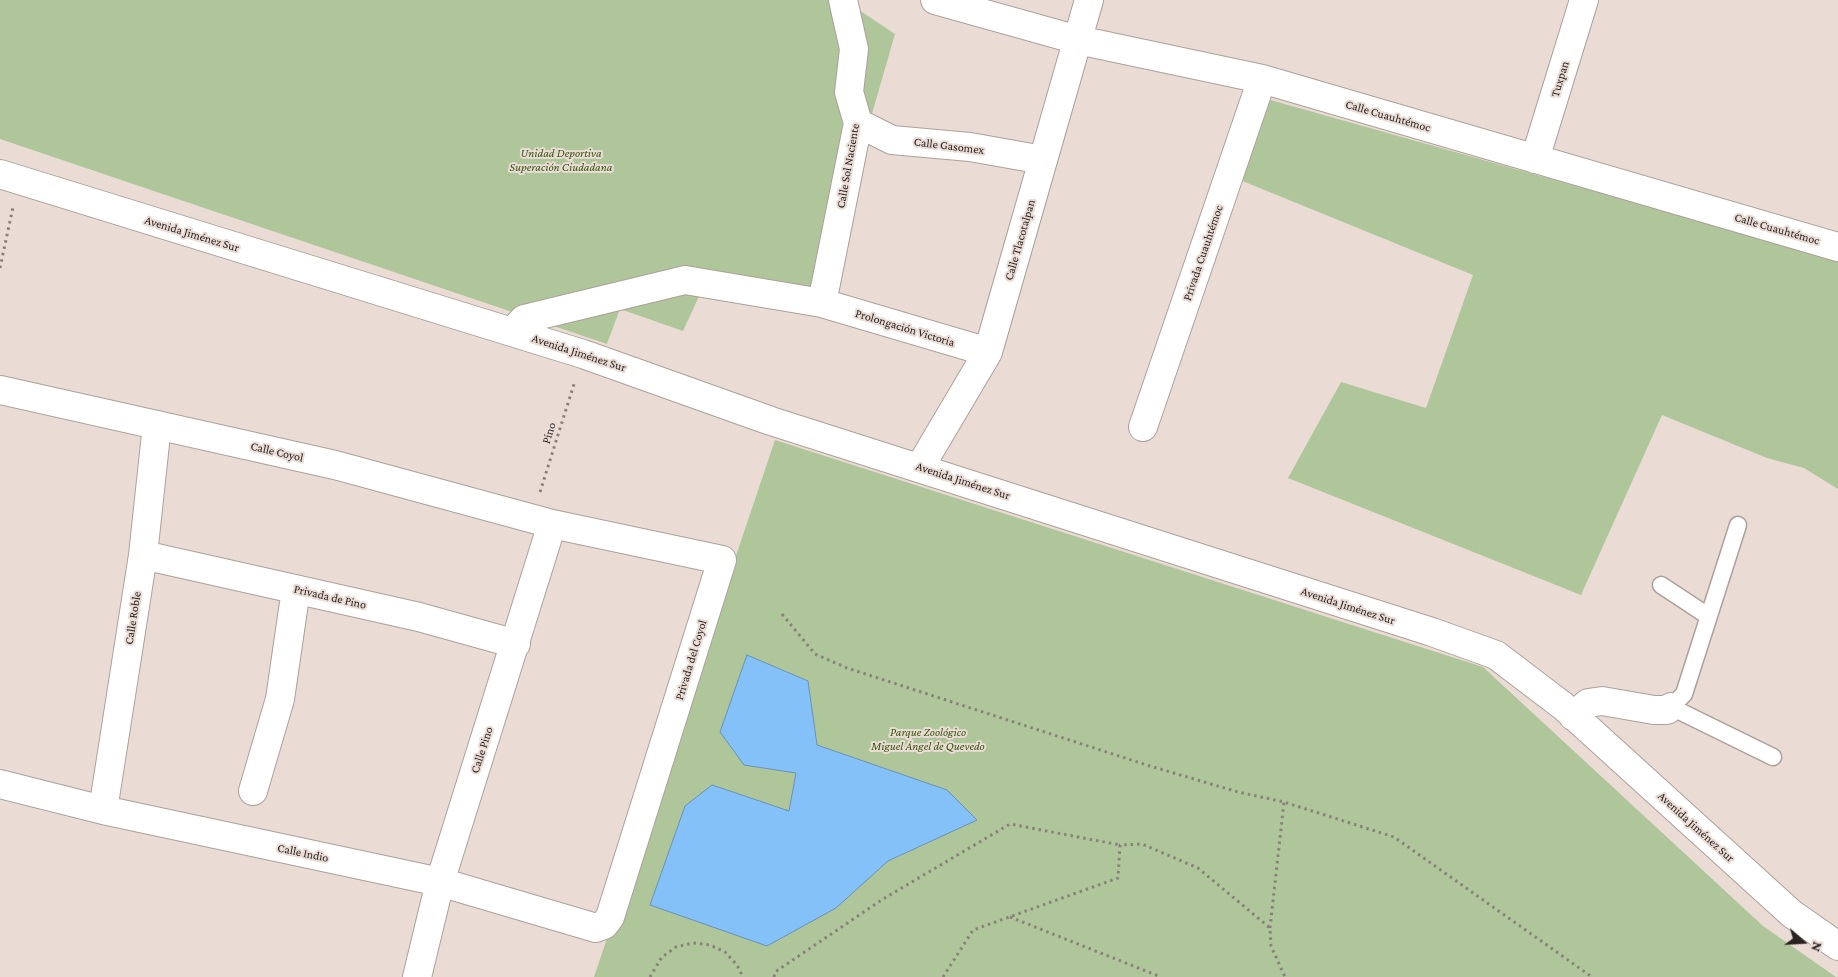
<!DOCTYPE html>
<html>
<head>
<meta charset="utf-8">
<style>
	body { margin:0 }
	#map { position:relative; width:1838px; height:977px; overflow:hidden; background:#eadcd5; font-family:"Crimson Pro",serif }
	canvas { display:block }
	.north { position:absolute; left:1778px; top:917px; width:50px; height:50px; -webkit-text-stroke:4px #eadcd5; paint-order:stroke; rotate:109deg; font-size:14px; font-weight:700; line-height:20px; text-align:center; color:#282321 }
	.north::after { content:''; display:block; margin:auto; width:18px; height:22px; background:#282321; clip-path:polygon(50% 0,100% 100%,50% 72%,0 100%) }
</style>
</head>
<body>
<div id="map">
<canvas width="1838" height="977"></canvas>
<div class="north">N</div>
</div>
<script>
const ctx = document.querySelector('canvas').getContext('2d');
ctx.lineJoin = 'round';
function paint(path, color) {
  ctx.fillStyle = color;
  ctx.fill(path, 'evenodd');
}
function toPath(rows) {
  const path = new Path2D();
  for (const r of rows) {
    path.moveTo(r[0], r[1]);
    for (let i = 2; i < r.length; i += 2) path.lineTo(r[i], r[i + 1]);
  }
  return path;
}
function stroke(path, color, width, dash) {
  ctx.strokeStyle = color;
  ctx.lineWidth = width;
  ctx.lineCap = dash ? 'butt' : 'round';
  ctx.setLineDash(dash || []);
  ctx.stroke(path);
}
function write(font, color, halo, rows, align = 'center') {
  ctx.font = font + ' "Crimson Pro",serif';
  ctx.lineWidth = 4;
  ctx.setLineDash([]);
  ctx.textBaseline = 'middle';
  ctx.strokeStyle = halo;
  ctx.fillStyle = color;
  for (const [text, x, y, turn = 0] of rows) {
    ctx.save();
    ctx.translate(x, y);
    ctx.rotate((+turn || 0) * Math.PI / 180);
    ctx.textAlign = isNaN(turn) ? turn : align;
    if (halo) ctx.strokeText(text, 0, 0);
    ctx.fillText(text, 0, 0);
    ctx.restore();
  }
}
paint(toPath([
	[0,0,847,0,847,2,895,34,815,311,701,292,683,331,620,309,607,344,0,139],
	[1267,99,1838,260,1838,489,1804,468,1767,458,1662,415,1581,595,1288,478,1341,382,1426,408,1473,275,1240,180],
	[775,440,1483,667,1763,926,1836,977,594,977]
]), '#aec69a');
const water = toPath([
	[747,655,808,681,817,745,947,790,977,820,888,861,836,908,767,946,650,905,685,806,712,785,789,811,796,773,744,765,720,732,747,655]
]);
paint(water, '#85c1f9');
stroke(water, '#6992b8', 1);
const lane = toPath([
	[1661,585,1708,616],
	[1671,707,1684,694,1738,525],
	[1671,707,1773,757]
]);
const street = toPath([
	[935,0,1078,40,1262,79,1838,247],
	[858,123,892,140,970,147,1043,160],
	[1535,159,1584,0],
	[0,174,583,354,771,421,1432,632,1496,655,1563,706,1792,914,1838,946],
	[822,303,858,123,849,92,854,49,843,0],
	[512,332,524,319,685,280,822,303,988,352],
	[0,390,335,465,552,524,722,560,610,917,604,925,596,928,440,882,103,810,0,784],
	[1143,427,1262,79],
	[920,467,988,352,1089,0],
	[143,555,419,617,516,644],
	[1573,716,1588,703,1602,701,1654,710,1667,710,1671,707],
	[253,791,280,699,296,589],
	[103,810,143,555,157,425],
	[417,977,440,882,552,524]
]);
stroke(lane, '#ada09a', 19);
stroke(street, '#ada09a', 30);
stroke(toPath([
	[0,268,13,207],
	[540,492,575,381],
	[782,614,815,654,847,668,1150,766,1238,792,1284,802,1394,837,1592,977],
	[1010,917,1161,977],
	[1270,928,1284,802],
	[650,977,662,957,676,947,693,943,710,945,725,952,737,965,743,977],
	[774,977,775,972,883,899,1010,824,1120,845],
	[943,977,973,930,1118,878,1120,845,1142,844,1198,868,1270,928,1271,946,1285,977]
]), '#8b817c', 3, [2.5, 4]);
stroke(lane, '#fff', 16);
stroke(street, '#fff', 28);
write('12px', '#282321', '#eadcd5', [
	["Tuxpan",1560,79,-73],
	["Calle Cuauhtémoc",1388,116,16],
	["Calle Gasomex",949,146,7],
	["Calle Sol Naciente",848,166,-80],
	["Calle Cuauhtémoc",1777,229,16],
	["Avenida Jiménez Sur",192,234,17],
	["Calle Tlacotalpan",1020,240,-74],
	["Privada Cuauhtémoc",1203,253,-71],
	["Prolongación Victoria",905,328,17],
	["Avenida Jiménez Sur",579,353,18],
	["Pino",549,433,-72],
	["Calle Coyol",277,452,13],
	["Avenida Jiménez Sur",963,481,18],
	["Privada de Pino",330,597,13],
	["Avenida Jiménez Sur",1348,606,18],
	["Calle Roble",133,618,-81],
	["Privada del Coyol",691,660,-73],
	["Calle Pino",482,750,-72],
	["Avenida Jiménez Sur",1696,827,42],
	["Calle Indio",303,853,12]
]);
write('italic 12px', '#35560d', '#eadcd5', [
	["Unidad Deportiva",561,153],
	["Superación Ciudadana",561,167],
	["Parque Zoológico",928,732],
	["Miguel Ángel de Quevedo",928,746]
]);
</script>
</body>
</html>
